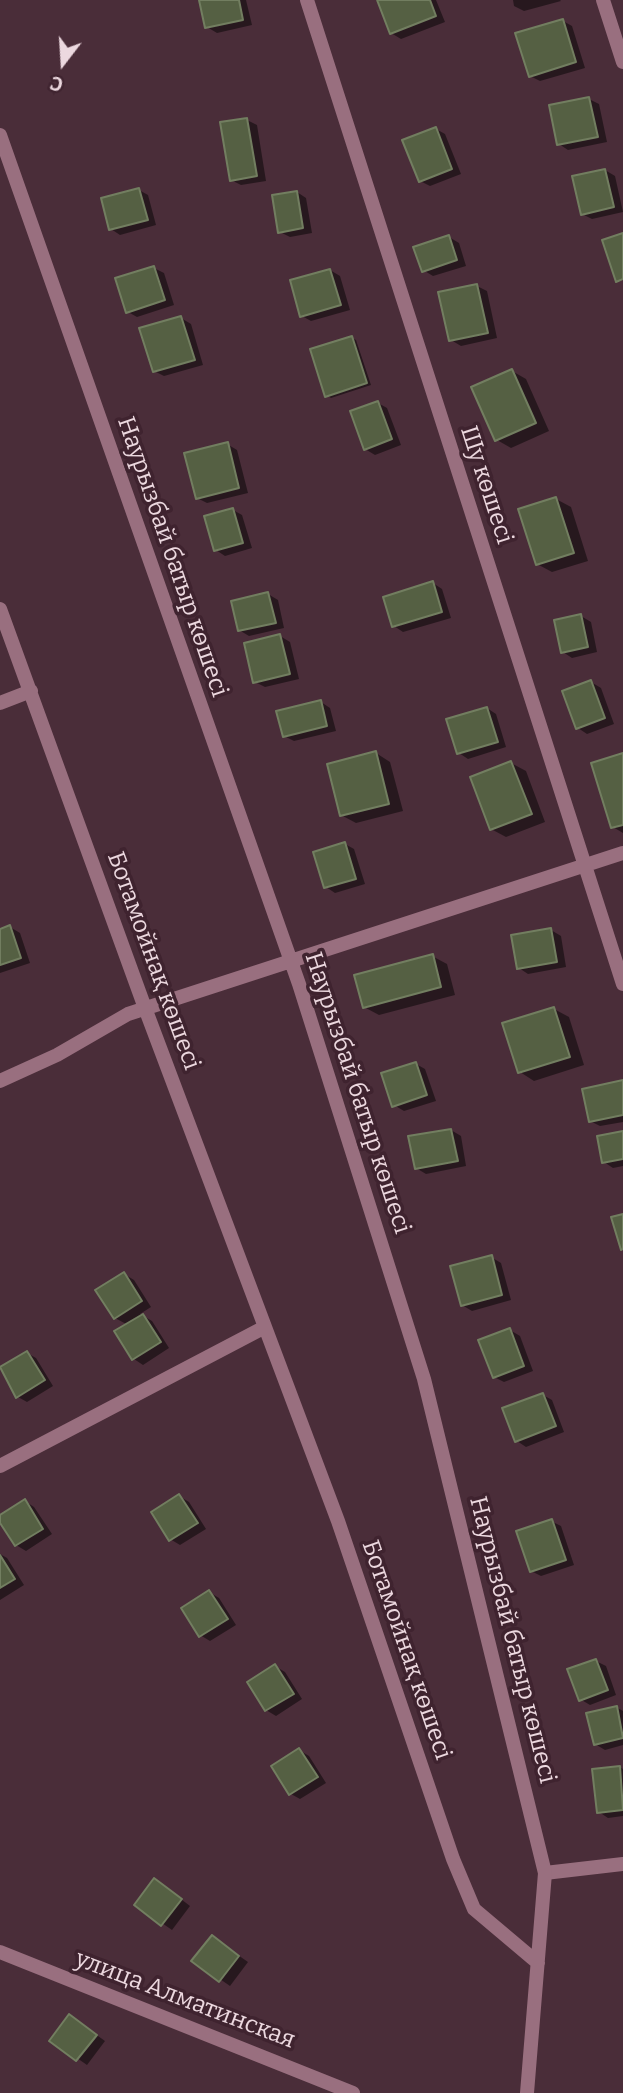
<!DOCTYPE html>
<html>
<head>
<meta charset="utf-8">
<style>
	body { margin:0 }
	#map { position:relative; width:623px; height:2093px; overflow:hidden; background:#4a2d39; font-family:Bitter,serif }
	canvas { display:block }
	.north { position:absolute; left:28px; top:28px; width:70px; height:70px; -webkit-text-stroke:5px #3f232f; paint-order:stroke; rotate:197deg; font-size:19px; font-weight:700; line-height:28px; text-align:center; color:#ecd8df }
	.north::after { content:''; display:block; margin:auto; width:24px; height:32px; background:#ecd8df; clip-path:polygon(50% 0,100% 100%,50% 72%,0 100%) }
</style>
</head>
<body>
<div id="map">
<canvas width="623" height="2093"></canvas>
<div class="north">С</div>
</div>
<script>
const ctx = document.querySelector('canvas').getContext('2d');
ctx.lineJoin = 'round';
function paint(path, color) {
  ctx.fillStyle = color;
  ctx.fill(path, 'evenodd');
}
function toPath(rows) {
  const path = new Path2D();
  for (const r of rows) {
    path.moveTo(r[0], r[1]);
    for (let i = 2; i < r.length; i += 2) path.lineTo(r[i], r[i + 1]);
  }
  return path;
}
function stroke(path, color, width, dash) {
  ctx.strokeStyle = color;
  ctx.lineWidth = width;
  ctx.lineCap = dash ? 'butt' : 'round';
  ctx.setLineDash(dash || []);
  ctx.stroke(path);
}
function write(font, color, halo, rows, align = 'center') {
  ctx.font = font + ' Bitter,serif';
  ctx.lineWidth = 7;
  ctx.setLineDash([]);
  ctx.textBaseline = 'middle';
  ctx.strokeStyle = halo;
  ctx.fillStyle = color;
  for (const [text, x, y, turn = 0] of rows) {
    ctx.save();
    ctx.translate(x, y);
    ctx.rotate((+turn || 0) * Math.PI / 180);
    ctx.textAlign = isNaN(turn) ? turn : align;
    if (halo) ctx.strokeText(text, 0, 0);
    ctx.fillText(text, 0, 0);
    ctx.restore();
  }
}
paint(toPath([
	[201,0,246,0,252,25,217,33,207,27],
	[381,0,436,0,445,22,401,39,391,33],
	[513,0,560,0,561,1,524,11,514,6],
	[563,21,572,26,585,68,540,81,530,76],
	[589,99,599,104,607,142,568,150,559,144],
	[247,120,257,125,266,181,241,185,231,180],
	[436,129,445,134,461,174,430,186,420,181],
	[605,170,615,176,623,212,592,219,582,214],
	[139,190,148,195,156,225,120,235,111,229],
	[297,192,306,198,312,233,290,237,280,232],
	[449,237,459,243,466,266,433,276,423,270],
	[154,268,164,273,174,305,137,317,128,312],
	[330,270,340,276,350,310,311,321,302,316],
	[477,286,487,291,497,338,461,346,451,340],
	[181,318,191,324,203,365,164,376,154,371],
	[352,338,356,340,371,385,331,398,326,395],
	[512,371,526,379,549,431,511,448,497,440],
	[378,403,387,408,401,445,375,455,365,449],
	[227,444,237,450,248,493,207,503,197,498],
	[556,499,571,507,588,561,552,572,537,564],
	[233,510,242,515,252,548,225,556,216,550],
	[433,583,442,589,451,618,403,632,394,626],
	[268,594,278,600,284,628,249,636,239,630],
	[581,616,591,622,597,652,572,658,563,652],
	[280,636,290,642,299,679,265,687,255,682],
	[591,682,601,688,614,724,587,734,578,728],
	[321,702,330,708,336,731,294,741,284,736],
	[487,708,496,714,506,747,468,759,459,753],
	[376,753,390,762,403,811,356,823,341,815],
	[623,755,623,833,613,827],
	[511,763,526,771,545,822,506,837,491,829],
	[345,844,354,849,365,884,335,893,326,887],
	[10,927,20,933,30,963,0,973,0,930],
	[551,930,561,936,566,967,528,974,519,968],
	[432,956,447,964,455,995,379,1015,364,1007],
	[554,1009,569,1017,584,1065,534,1081,520,1072],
	[416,1064,425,1069,436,1101,404,1111,394,1105],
	[623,1082,623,1122,600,1126,590,1121],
	[451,1130,461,1136,466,1166,426,1174,416,1168],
	[623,1132,623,1166,613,1168,604,1162],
	[491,1257,501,1263,511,1300,472,1311,462,1305],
	[124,1274,134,1280,151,1307,140,1314,152,1321,169,1348,143,1365,134,1359,128,1325,115,1318],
	[510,1330,520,1336,533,1371,504,1382,494,1377],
	[27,1353,36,1358,53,1386,27,1402,18,1397,1,1369],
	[543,1395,552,1400,564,1432,526,1447,517,1441],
	[179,1496,189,1502,206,1529,180,1545,170,1539],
	[25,1501,34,1507,52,1534,26,1551,16,1545,0,1520],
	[551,1521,561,1526,574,1565,541,1576,531,1571],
	[0,1554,7,1558,24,1585,0,1600],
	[209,1592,219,1598,236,1625,210,1641,200,1635],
	[596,1661,606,1666,616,1695,590,1705,580,1699],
	[275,1666,285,1672,302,1699,276,1716,266,1710],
	[616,1707,623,1711,623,1745,605,1750,595,1744],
	[299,1750,309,1756,326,1783,300,1799,291,1794],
	[620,1767,623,1769,623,1816,608,1818,599,1812],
	[164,1886,190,1906,172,1930,136,1905],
	[212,1937,248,1962,230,1986,194,1961],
	[70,2016,105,2041,87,2065,51,2040]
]), '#0007');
const building = toPath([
	[199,0,239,0,243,20,205,28,199,0],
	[377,0,430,0,436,16,390,34,377,0],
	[563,19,576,62,529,77,515,33,563,19],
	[589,97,598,137,557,145,549,105,589,97],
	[247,118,257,176,230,181,220,122,247,118],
	[436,127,452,169,419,182,402,140,436,127],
	[605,169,614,207,581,215,572,176,605,169],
	[139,188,148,220,109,230,101,198,139,188],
	[297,191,303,228,278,233,272,195,297,191],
	[623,233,623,279,616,282,602,240,623,233],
	[449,235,457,260,422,272,413,247,449,235],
	[154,266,165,300,126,313,115,278,154,266],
	[330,269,341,305,300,317,290,280,330,269],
	[477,284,488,333,449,341,438,292,477,284],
	[181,316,195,360,153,372,139,328,181,316],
	[352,336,367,383,325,397,310,349,352,336],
	[512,369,536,423,495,441,471,387,512,369],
	[378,401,392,439,364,450,350,411,378,401],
	[228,442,239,488,196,499,184,453,228,442],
	[556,497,574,553,536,565,518,509,556,497],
	[233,508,243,543,214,551,204,516,233,508],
	[433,581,442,612,392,627,383,597,433,581],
	[268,592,276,623,238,631,231,601,268,592],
	[581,614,588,647,561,653,554,620,581,614],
	[280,634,290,674,253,683,244,643,280,634],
	[591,680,605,718,576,729,562,691,591,680],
	[321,700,327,726,283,737,276,711,321,700],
	[487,707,498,742,457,754,446,719,487,707],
	[376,751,389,804,340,816,327,764,376,751],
	[623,753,623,825,611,828,591,763,623,753],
	[511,761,532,814,490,830,470,777,511,761],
	[345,842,356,879,324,888,313,852,345,842],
	[10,925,21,958,0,965,0,929,10,925],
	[551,928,557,962,517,969,511,935,551,928],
	[433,954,441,987,363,1008,354,975,433,954],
	[554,1007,570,1057,518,1073,502,1023,554,1007],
	[416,1062,427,1095,392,1107,381,1073,416,1062],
	[623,1080,623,1115,589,1122,582,1089,623,1080],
	[451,1129,458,1161,415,1169,408,1136,451,1129],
	[623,1131,623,1159,602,1163,597,1136,623,1131],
	[623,1214,623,1249,621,1250,611,1217,623,1214],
	[492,1255,502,1295,461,1306,450,1266,492,1255],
	[124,1272,142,1301,114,1319,95,1290,124,1272],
	[143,1314,161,1342,132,1360,114,1331,143,1314],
	[510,1328,524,1366,493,1378,478,1340,510,1328],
	[27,1351,45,1380,16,1398,0,1367,27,1351],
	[543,1393,556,1426,515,1442,502,1408,543,1393],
	[179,1494,198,1523,169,1541,151,1512,179,1494],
	[25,1499,43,1529,15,1546,0,1523,0,1515,25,1499],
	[552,1519,566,1560,530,1572,516,1531,552,1519],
	[0,1555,15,1579,0,1588,0,1555],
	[209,1590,228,1619,199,1637,181,1608,209,1590],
	[596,1659,608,1690,579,1701,567,1669,596,1659],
	[275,1664,294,1694,265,1711,247,1682,275,1664],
	[617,1706,623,1738,594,1745,586,1713,617,1706],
	[299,1748,318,1777,289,1795,271,1766,299,1748],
	[620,1766,623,1810,597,1813,592,1769,620,1766],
	[154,1878,182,1899,161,1926,134,1905,154,1878],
	[212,1935,239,1956,219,1982,191,1961,212,1935],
	[69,2014,97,2035,76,2061,49,2041,69,2014]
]);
paint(building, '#556043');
stroke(building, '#727e60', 2);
stroke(toPath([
	[545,1873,623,1864]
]), '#996f7f', 14);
stroke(toPath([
	[307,0,623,984],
	[603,0,623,62],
	[0,135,299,984,424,1379,545,1873,527,2093],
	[0,609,145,1008,338,1521,453,1859,474,1909,538,1963],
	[0,703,31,691],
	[0,1081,57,1055,128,1014,623,853],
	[0,1466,265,1327],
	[0,1952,353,2093]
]), '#996f7f', 14);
write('24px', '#ecd8df', '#3f232f', [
	["Шу көшесі",486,485,72],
	["Наурызбай батыр көшесі",172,557,71],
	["Ботамойнақ көшесі",153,961,70],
	["Наурызбай батыр көшесі",357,1093,72],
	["Наурызбай батыр көшесі",512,1640,76],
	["Ботамойнақ көшесі",406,1650,71],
	["улица Алматинская",185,2000,21]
]);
</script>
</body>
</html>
